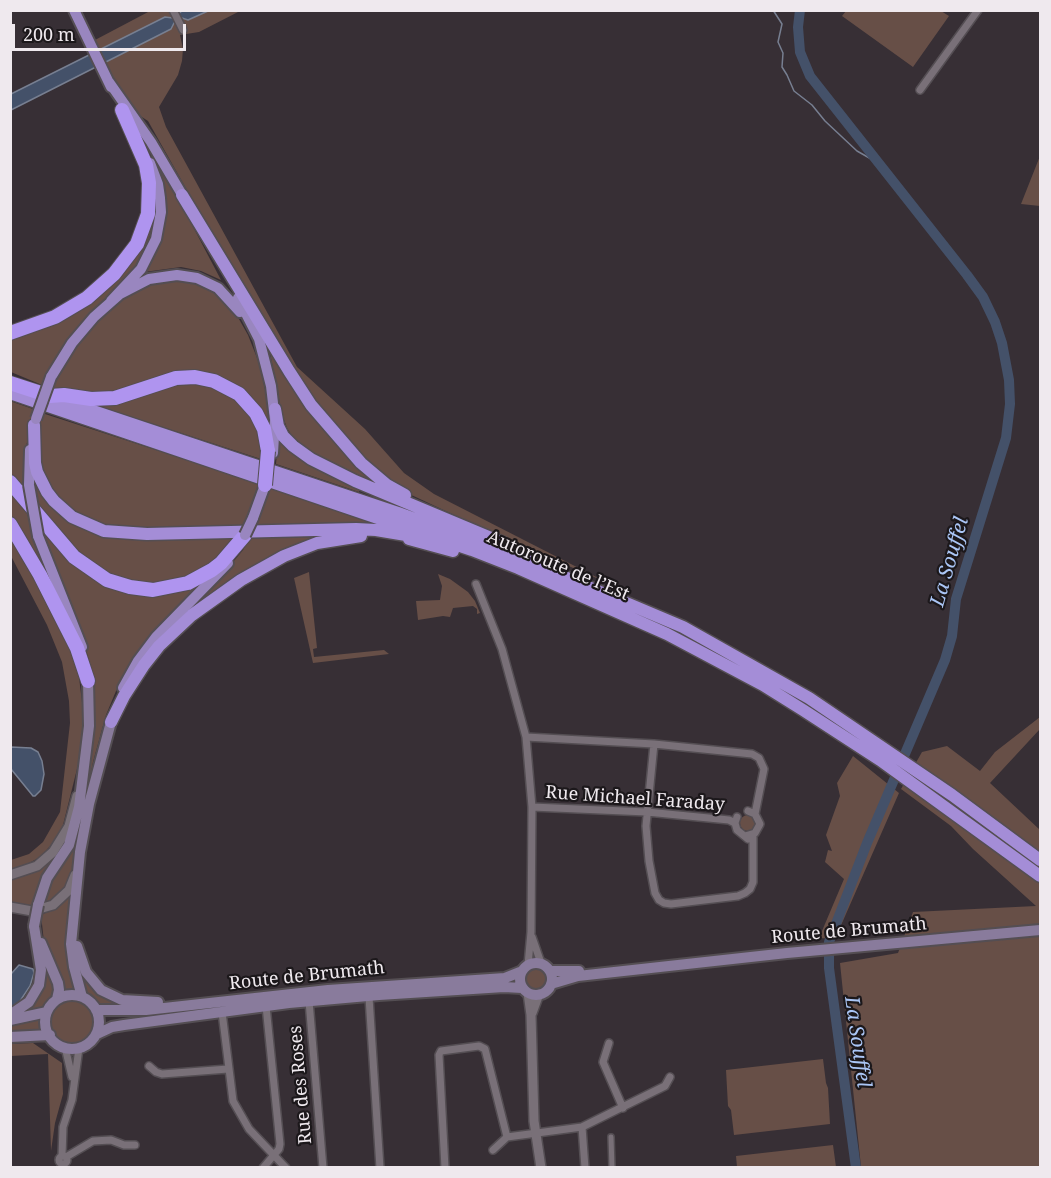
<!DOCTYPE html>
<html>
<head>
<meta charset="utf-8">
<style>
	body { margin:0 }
	#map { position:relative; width:1051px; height:1178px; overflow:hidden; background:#372f35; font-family:"Noto Serif",serif }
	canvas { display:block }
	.frame { position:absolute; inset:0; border:12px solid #efe9ee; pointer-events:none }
	.scale { position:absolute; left:12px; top:24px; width:174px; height:27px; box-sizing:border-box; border:3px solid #efe9ee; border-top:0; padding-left:8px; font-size:18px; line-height:21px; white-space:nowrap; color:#efe9ee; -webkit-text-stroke:4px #1c181b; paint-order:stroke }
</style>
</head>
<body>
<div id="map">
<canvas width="1051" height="1178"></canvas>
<div class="frame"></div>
<div class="scale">200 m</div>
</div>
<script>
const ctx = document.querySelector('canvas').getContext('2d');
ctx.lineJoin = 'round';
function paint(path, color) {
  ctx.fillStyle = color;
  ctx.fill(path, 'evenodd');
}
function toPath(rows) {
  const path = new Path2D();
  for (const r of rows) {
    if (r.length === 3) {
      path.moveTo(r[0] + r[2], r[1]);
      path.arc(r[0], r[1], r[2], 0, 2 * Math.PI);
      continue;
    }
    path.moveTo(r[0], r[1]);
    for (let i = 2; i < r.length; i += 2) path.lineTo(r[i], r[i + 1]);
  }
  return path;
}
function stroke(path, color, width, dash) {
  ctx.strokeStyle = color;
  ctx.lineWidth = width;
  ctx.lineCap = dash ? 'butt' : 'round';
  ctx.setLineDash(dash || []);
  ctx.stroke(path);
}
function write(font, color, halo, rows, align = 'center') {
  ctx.font = font + ' "Noto Serif",serif';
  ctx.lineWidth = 4.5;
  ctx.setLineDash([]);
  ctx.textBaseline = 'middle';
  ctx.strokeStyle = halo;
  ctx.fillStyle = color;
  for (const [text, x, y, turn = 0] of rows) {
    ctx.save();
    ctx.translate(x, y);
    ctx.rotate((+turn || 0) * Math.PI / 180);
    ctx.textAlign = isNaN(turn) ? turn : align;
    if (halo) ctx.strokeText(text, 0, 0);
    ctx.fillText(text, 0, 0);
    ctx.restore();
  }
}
paint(toPath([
	[150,11,240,11,199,32,180,35,183,49,182,61,178,75,159,107,166,127,297,367,365,429,404,473,434,494,608,583,499,536,405,492,374,468,310,396,219,247,148,121,131,110,106,67,95,40],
	[846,11,941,11,949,16,913,67,842,16],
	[1040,156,1040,206,1021,204],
	[159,162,221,280,201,271,181,267,144,272,163,229,156,164],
	[154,216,148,245,138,263,125,280,71,336,54,362,42,385,11,372,11,336,79,307],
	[166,281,186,281,204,287,214,292,235,312,248,335,259,363,267,398,269,426,212,376,117,394,60,391,51,388,74,344,108,310,129,294,147,285],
	[272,351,384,487,329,463,305,449,294,439,287,428,282,414,270,353],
	[194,380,230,391,255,417,264,460,95,405],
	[10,401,33,409,24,459,24,495,11,477],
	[42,413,261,484,246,522,242,528,113,529,82,519,57,497,40,467,39,432],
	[278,440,360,487,359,492,276,464],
	[34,478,45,498,62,517,71,523,97,535,131,539,237,536,222,555,192,577,148,587,90,568,37,511],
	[271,486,389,527,255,527],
	[10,489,26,508,34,542,68,622,11,515],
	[40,526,117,587,205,579,124,676,116,691,106,715,93,762,72,880,66,891,42,908,84,789,93,736,95,703,92,672,84,642,50,558],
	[10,534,52,608,67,641,79,677,84,719,78,765,62,829,53,843,40,857,24,866,11,869,11,860,29,854,43,842,60,812,70,723,69,701,62,662,47,625,11,556],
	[340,534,307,543,184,613,223,574,243,550,250,537],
	[309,572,317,648,313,649,314,657,384,650,389,654,313,663,294,578],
	[438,574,450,579,468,592,475,601,480,613,477,614,477,609,473,606,453,608,450,617,443,616,418,620,416,601,440,600,442,586],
	[1040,717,1040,729,990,783,1040,830,1040,1167,861,1167,840,963,898,953,913,912,1036,906,973,849,951,826,901,789,922,752,947,746,980,771,995,752],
	[853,756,899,793,835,939,819,938,844,879,825,862,828,850,832,851,826,835,840,796,837,783],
	[748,823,8],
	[62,849,39,886,32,910,11,902,11,880,34,872,51,860],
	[71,894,78,992,64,993,44,942,41,915,56,908],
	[40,952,56,985,56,996,44,1007,17,1014,31,1004],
	[536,978,11],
	[79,973,86,977,137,1005,102,1006,85,992],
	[72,1023,22],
	[41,1018,43,1031,11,1033,10,1023],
	[33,1043,62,1063,63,1094,55,1123,51,1151,48,1054,11,1056,11,1044],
	[823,1059,826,1083,828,1088,830,1124,734,1135,731,1110,728,1106,726,1070],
	[833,1145,836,1167,737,1167,736,1156]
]), '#674f47');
const water = toPath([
	[182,11,208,11,188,20,182,18,174,23,171,29,11,110,11,94,165,17,173,18,182,11],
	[11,747,31,748,38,752,42,761,44,774,41,790,35,796,33,796,11,769,11,747],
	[19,965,33,969,34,973,30,986,16,1007,11,1009,11,974,19,965]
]);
paint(water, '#445169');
stroke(water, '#777f91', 1.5);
stroke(toPath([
	[773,10,782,24,778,42,783,53,782,67,787,75,794,91,812,105,825,121,857,151,880,164]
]), '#777f91', 1.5);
stroke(toPath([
	[800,10,798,27,800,52,810,76,967,275,983,297,995,322,1002,343,1009,380,1010,404,1006,438,956,599,952,636,945,660,867,843,829,942,829,968,856,1168]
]), '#445169', 10);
const pedestrian = toPath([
	[611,1137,612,1168]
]);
const minor = toPath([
	[173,10,183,30],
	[920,90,978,10],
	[476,584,502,649,526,737,532,807,531,932,528,965],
	[526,737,654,744,752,754,759,758,764,769,755,814],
	[654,744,646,826,649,861,655,893,659,900,664,903,671,904,738,896,745,893,750,889,753,882,753,834],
	[532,807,647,812,729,820,735,823],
	[737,817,735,823,737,830,748,839],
	[745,836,755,833,760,824,755,814,748,811],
	[532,937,541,963],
	[369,997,380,1168],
	[309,1001,323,1168],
	[222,1012,233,1101,249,1129,286,1168],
	[609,1043,603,1062,623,1108],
	[65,1047,72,1077],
	[149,1066,156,1072,162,1074,228,1069],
	[582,1127,585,1168],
	[493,1150,507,1137],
	[62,1156,63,1127,72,1100,79,1048],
	[63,1160,4],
	[66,1157,93,1141,111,1140,124,1145,135,1145],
	[263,1168,279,1149,280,1144,266,1006],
	[445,1168,439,1055,441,1051,479,1046,485,1049,507,1137,582,1127,665,1086,670,1077]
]);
const tertiary = toPath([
	[10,875,37,866,53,852,69,826,77,796],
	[10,907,32,911,53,905,69,890,75,875],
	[528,993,531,1015,534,1121,541,1168],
	[532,1013,539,994]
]);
const secondary = toPath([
	[38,905,47,878,69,845,79,807,89,726,88,681],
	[41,943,58,983,59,990,57,999],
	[77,946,86,972,101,990,122,1000,158,1002],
	[536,979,16],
	[550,971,579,971],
	[551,984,578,976,787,953,1040,930],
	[72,1022,27],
	[82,997,74,967,71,944,80,852,89,804,111,722],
	[96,1010,146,1010,328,990,505,978,520,972],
	[10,1015,29,1002,39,985,41,970,34,926],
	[10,1020,47,1012],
	[97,1034,112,1027,124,1025,289,1003,379,995,504,987,522,988],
	[10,1037,50,1035]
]);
const primary = toPath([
	[74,10,111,87],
	[109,82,151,142,187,203],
	[238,298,259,339,271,386,275,420,273,453],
	[111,301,141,269,156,239,161,212,160,198,158,184,150,163],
	[51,377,72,343,94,317,120,294,149,279,177,275,197,278,218,288,240,312],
	[29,485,30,450],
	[253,518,265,485],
	[38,536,82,647],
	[123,688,138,661,156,637,228,563]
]);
const trunk = toPath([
	[182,195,289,371,311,405,361,463,387,485,405,495],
	[10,393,472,550,518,568,667,634,763,685,803,710,880,760,1040,876],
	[54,398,398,513,503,551,683,627,809,698,952,795,1040,860],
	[275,409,278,426,283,436,293,446,311,459,355,481,503,543],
	[34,425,35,463,37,472,47,492,54,501,72,517,104,531,147,534,356,529,376,530,418,537],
	[409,539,453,551],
	[111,722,124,696,144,665,159,646,192,615,241,580,284,556,317,543,361,536]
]);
const motorway = toPath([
	[10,333,55,317,87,298,114,274,137,244,148,214,149,183,146,165,122,110],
	[10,383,50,396,64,395,91,399,115,398,176,378,195,377,214,381,239,394,256,413,264,429,268,451],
	[10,482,74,557,107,580,130,587,153,590,188,583,212,570,221,563,245,535],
	[10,524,40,575,77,648,88,681]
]);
stroke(pedestrian, '#544e53', 8);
stroke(minor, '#544e53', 10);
stroke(tertiary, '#544e53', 12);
stroke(secondary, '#544e53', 14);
stroke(primary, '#544e53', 14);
stroke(trunk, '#544e53', 15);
stroke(motorway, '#544e53', 16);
stroke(pedestrian, '#797078', 5);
stroke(minor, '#797078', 7);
stroke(tertiary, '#797078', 9);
stroke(secondary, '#897b9c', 10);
stroke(primary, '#9986bf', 10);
stroke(trunk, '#a48dd7', 12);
stroke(motorway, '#af94ef', 14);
const secondaryBridge = toPath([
	[34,926,38,905]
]);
const primaryBridge = toPath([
	[36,419,51,377],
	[29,485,38,536],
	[245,535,253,518]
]);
const motorwayBridge = toPath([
	[265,485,268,451]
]);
stroke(secondaryBridge, '#544e53', 14, []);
stroke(primaryBridge, '#544e53', 14, []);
stroke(motorwayBridge, '#544e53', 16, []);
stroke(secondaryBridge, '#897b9c', 10);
stroke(primaryBridge, '#9986bf', 10);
stroke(motorwayBridge, '#af94ef', 14);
write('18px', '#efe9ee', '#1c181b', [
	["Autoroute de l’Est",558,566,23],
	["Rue Michael Faraday",635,799,4],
	["Route de Brumath",849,931,-5],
	["Route de Brumath",307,976,-6],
	["Rue des Roses",301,1085,-95]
]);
write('italic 20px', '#abc6f6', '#1c181b', [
	["La Souffel",950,562,-74],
	["La Souffel",857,1042,82]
]);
</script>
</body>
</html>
